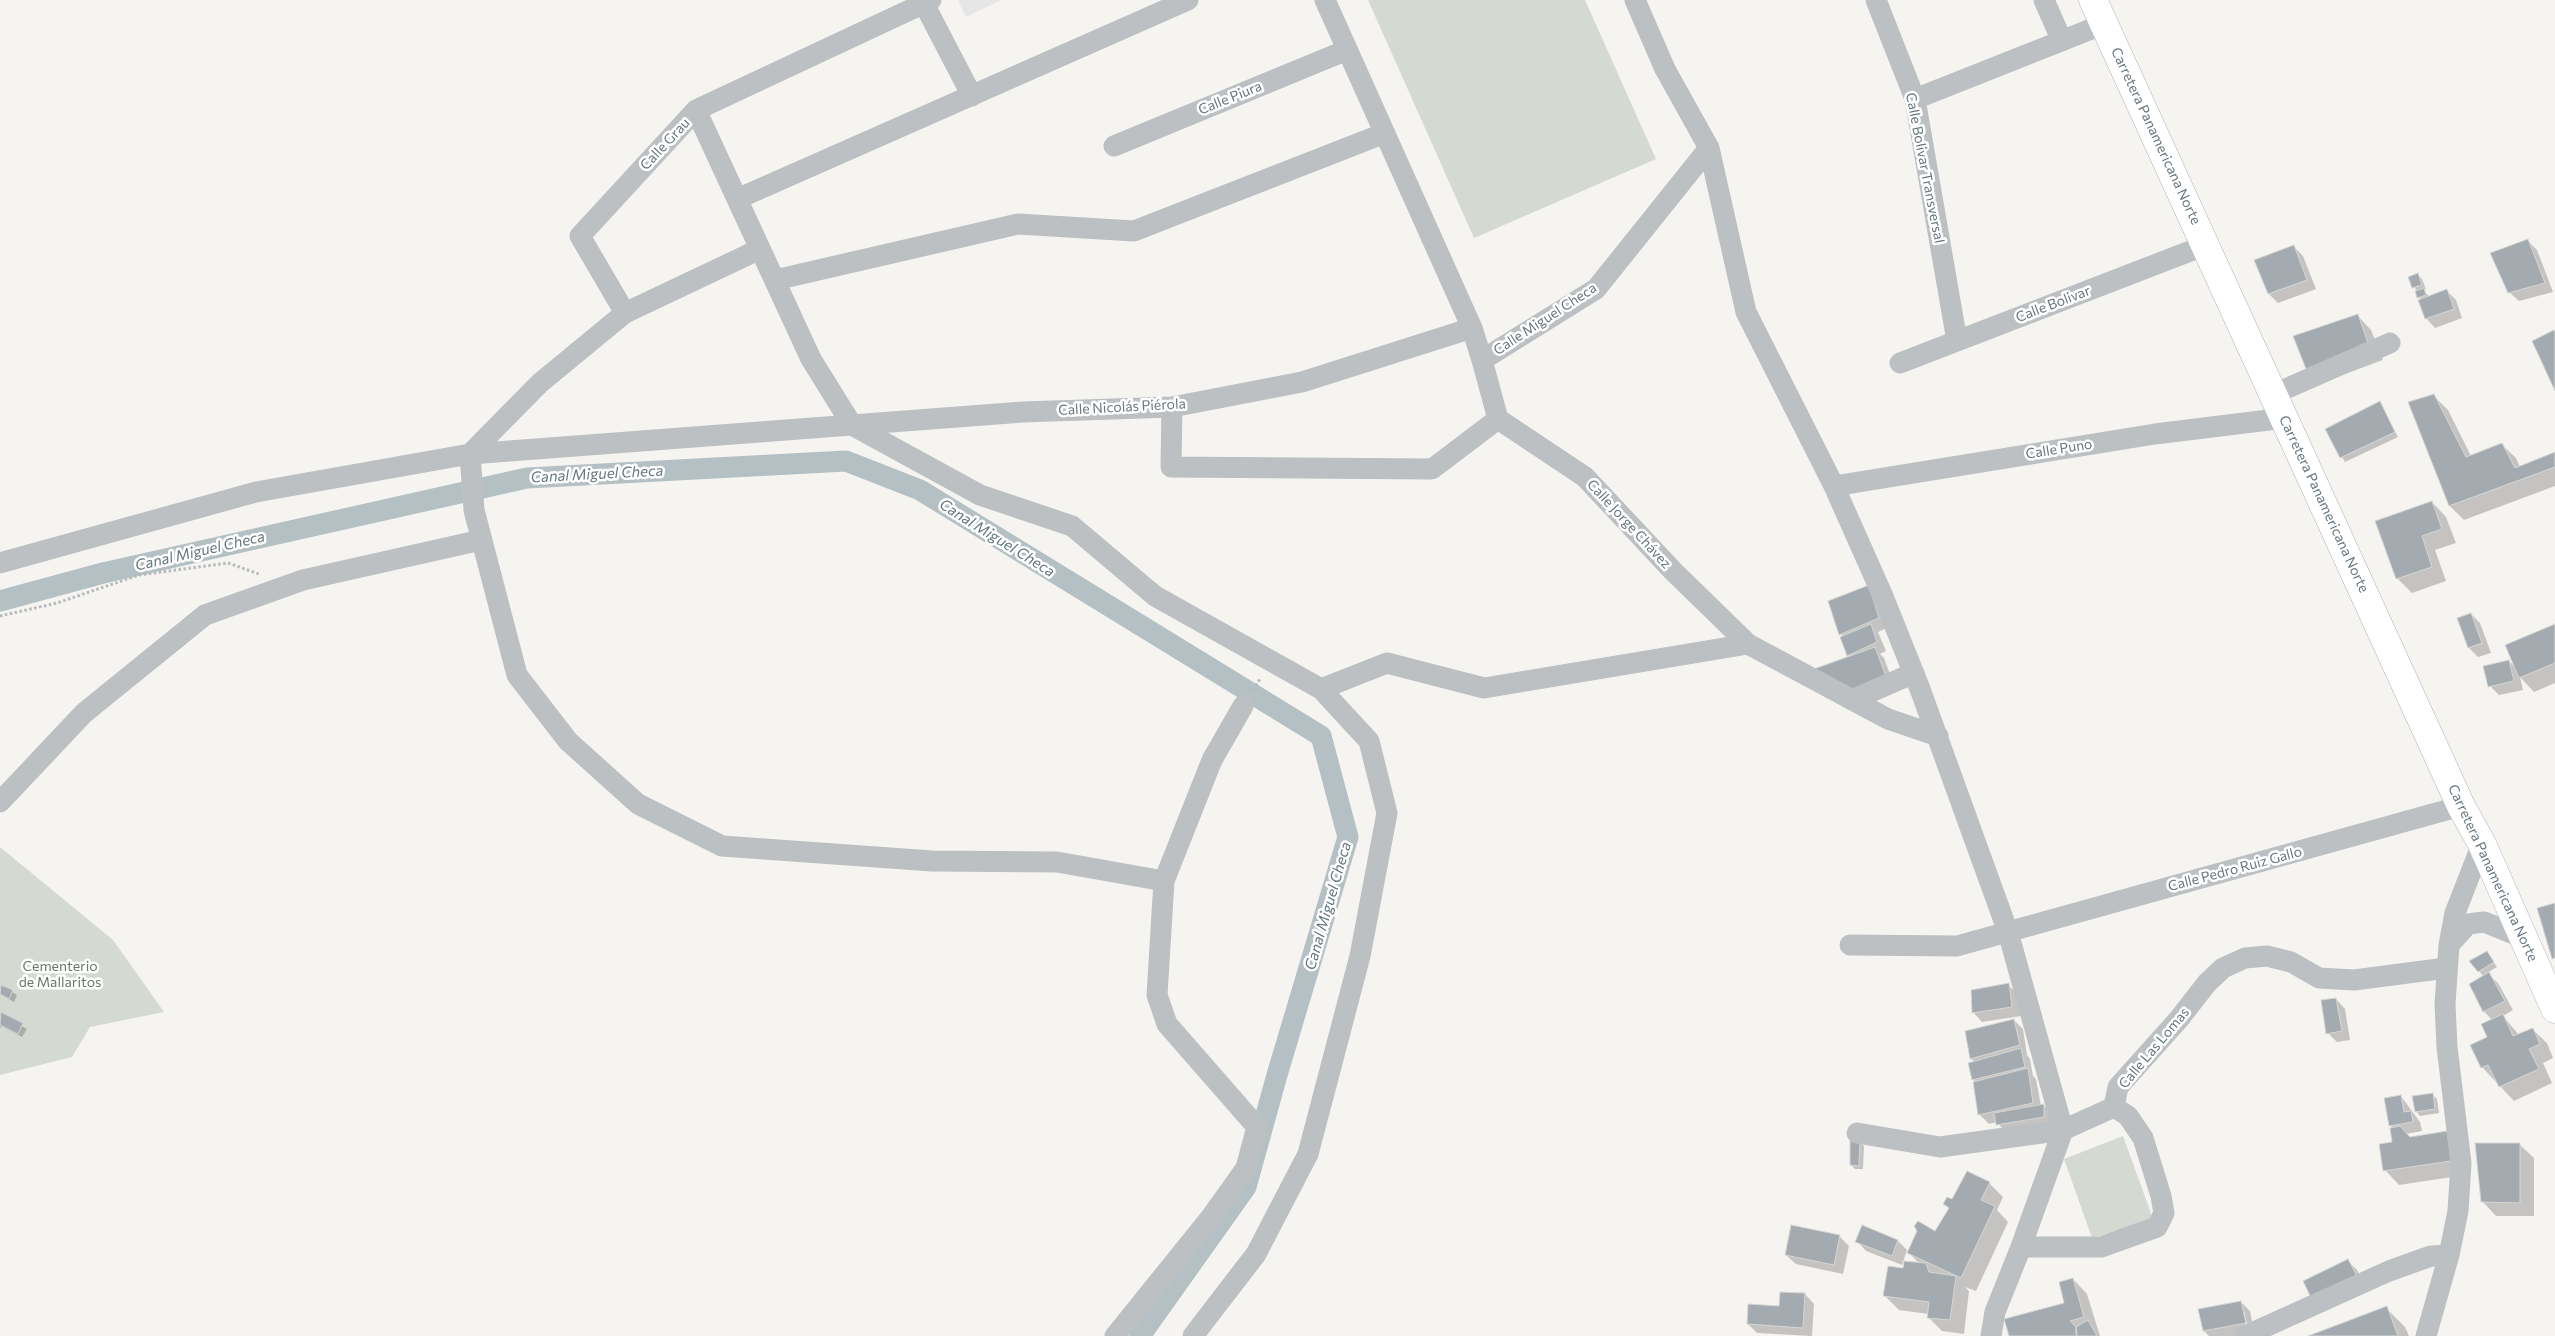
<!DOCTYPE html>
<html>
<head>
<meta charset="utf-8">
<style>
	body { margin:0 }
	canvas { display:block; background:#f5f4f1 }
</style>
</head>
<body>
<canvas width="2555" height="1336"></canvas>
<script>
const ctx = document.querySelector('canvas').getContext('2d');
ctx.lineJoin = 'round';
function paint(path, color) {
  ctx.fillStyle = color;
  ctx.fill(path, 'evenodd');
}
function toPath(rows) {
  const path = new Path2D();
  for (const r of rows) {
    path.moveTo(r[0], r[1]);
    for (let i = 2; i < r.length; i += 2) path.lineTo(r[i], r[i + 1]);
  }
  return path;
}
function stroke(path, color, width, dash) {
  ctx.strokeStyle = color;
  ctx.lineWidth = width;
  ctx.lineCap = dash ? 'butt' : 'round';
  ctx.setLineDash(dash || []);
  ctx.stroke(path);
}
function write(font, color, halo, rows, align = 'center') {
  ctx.font = font + ' Commissioner,sans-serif';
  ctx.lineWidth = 5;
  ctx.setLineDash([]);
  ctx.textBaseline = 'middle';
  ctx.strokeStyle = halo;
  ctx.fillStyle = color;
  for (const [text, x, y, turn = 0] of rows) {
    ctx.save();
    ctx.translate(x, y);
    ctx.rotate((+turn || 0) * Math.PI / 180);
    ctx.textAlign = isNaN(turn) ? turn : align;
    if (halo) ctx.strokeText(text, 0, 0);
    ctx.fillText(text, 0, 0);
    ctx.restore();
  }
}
paint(toPath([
	[958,0,1001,0,966,17]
]), '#e5e6e5');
paint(toPath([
	[1368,0,1585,0,1656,159,1474,238],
	[0,847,113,940,164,1012,90,1027,72,1057,0,1075],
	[2123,1136,2153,1219,2092,1238,2064,1159]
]), '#d4d9d1');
paint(toPath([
	[2527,240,2537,250,2553,292,2519,301,2509,292],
	[2294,247,2303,256,2316,289,2278,303,2269,294],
	[2418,275,2422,279,2426,289,2424,290,2429,297,2447,291,2456,300,2462,318,2435,328,2426,318,2421,300,2410,278],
	[2357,315,2371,330,2383,360,2321,383],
	[2433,395,2448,410,2471,456,2501,444,2516,458,2520,467,2555,454,2555,486,2464,520,2450,506,2410,402],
	[2380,403,2398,437,2345,462,2326,429],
	[2432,502,2446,517,2456,543,2435,550,2446,581,2412,593,2397,578],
	[1868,587,1887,628,1878,632,1886,651,1880,654,1884,658,1895,688,1849,655,1830,601],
	[2471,614,2480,623,2491,653,2478,657,2469,648,2458,618],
	[2555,625,2555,683,2534,692,2520,677,2523,690,2499,695,2490,686,2509,661,2516,668],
	[2487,953,2497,967,2487,973,2498,983,2513,1010,2503,1016,2519,1035,2532,1029,2547,1043,2553,1058,2543,1063,2552,1083,2514,1101,2482,1067,2492,1020,2484,1011,2484,977,2479,971],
	[2008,985,2018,994,2021,1016,1982,1022,1973,1012],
	[2,986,17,995,14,1002,0,994],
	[2336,999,2345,1009,2350,1040,2337,1042,2328,1033],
	[0,1014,27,1029,22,1037,1,1026,0,1029],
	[2014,1020,2023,1029,2027,1055,2030,1059,2033,1076,2036,1079,2041,1106,2043,1105,2053,1114,2053,1126,2007,1134,1997,1122,1989,1124,1980,1115,1976,1083,1974,1080,1970,1063,1975,1062,1971,1059],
	[2433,1095,2437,1099,2439,1113,2420,1116,2416,1111],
	[2401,1096,2420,1122,2422,1131,2406,1134,2410,1138,2446,1133,2465,1175,2399,1185,2385,1170,2393,1143,2393,1128,2390,1125],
	[1859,1141,1864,1146,1863,1169,1855,1169,1851,1165],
	[2519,1144,2534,1158,2534,1216,2496,1216,2482,1201],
	[1989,1183,2003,1197,1997,1210,2008,1222,1976,1291,1965,1287,1969,1291,1964,1334,1942,1331,1928,1317,1928,1314,1899,1310,1885,1296,1904,1270,1920,1264,1909,1253,1936,1233,1953,1201],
	[1792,1227,1840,1237,1849,1246,1843,1274,1796,1264,1786,1255],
	[1862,1227,1898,1241,1907,1250,1902,1265,1866,1251,1857,1241],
	[2348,1261,2357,1270,2366,1288,2323,1309],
	[2073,1279,2087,1294,2100,1336,2010,1336,2066,1304],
	[1805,1294,1814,1304,1812,1336,1757,1333,1748,1324],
	[2241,1302,2250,1311,2254,1332,2234,1336,2209,1336,2204,1331],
	[2242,1311,2244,1311,2248,1329,2246,1329],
	[2386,1308,2405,1327,2409,1336,2312,1336]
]), '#0003');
stroke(toPath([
	[0,601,103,573,527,478,846,461,920,490,1321,736,1348,837,1277,1075,1246,1187,1140,1336]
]), '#b4c0c3', 21);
const building = toPath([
	[2528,239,2545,283,2508,293,2490,253,2528,239],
	[2294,245,2307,280,2268,294,2254,260,2294,245],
	[2418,273,2422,285,2412,288,2408,277,2418,273],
	[2424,288,2426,295,2417,298,2415,291,2424,288],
	[2447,289,2454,309,2425,319,2418,300,2447,289],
	[2358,314,2369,346,2306,369,2293,336,2358,314],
	[2554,330,2555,332,2555,391,2532,341,2554,330],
	[2434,394,2466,457,2502,443,2515,468,2555,452,2555,467,2449,506,2408,402,2434,394],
	[2380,401,2395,432,2340,458,2325,429,2380,401],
	[2432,501,2442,529,2422,536,2432,567,2396,579,2375,521,2432,501],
	[1869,585,1879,618,1839,635,1828,601,1869,585],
	[2471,613,2482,643,2468,648,2457,618,2471,613],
	[1871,624,1877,642,1847,656,1840,637,1871,624],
	[2555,624,2555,663,2519,678,2505,645,2555,624],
	[1875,647,1887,679,1848,691,1811,670,1875,647],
	[2509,660,2514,681,2488,687,2483,666,2509,660],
	[2555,903,2555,958,2552,959,2537,908,2555,903],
	[2487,951,2494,962,2478,972,2469,961,2487,951],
	[2489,972,2505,1001,2483,1012,2469,984,2489,972],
	[2009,983,2012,1007,1972,1013,1971,990,2009,983],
	[1,985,13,990,9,999,0,994,1,985],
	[2336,998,2342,1031,2326,1034,2321,1000,2336,998],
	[1,1012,23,1023,18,1034,0,1025,1,1012],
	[2503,1014,2513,1036,2533,1028,2540,1044,2529,1049,2539,1069,2499,1087,2488,1065,2481,1068,2470,1045,2487,1037,2481,1024,2503,1014],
	[2014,1019,2020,1045,1970,1059,1965,1031,2014,1019],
	[2021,1048,2025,1067,1972,1080,1968,1063,2021,1048],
	[2028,1068,2033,1103,1978,1115,1973,1082,2028,1068],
	[2433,1093,2435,1109,2415,1112,2412,1096,2433,1093],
	[2401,1095,2404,1112,2411,1111,2413,1122,2389,1126,2384,1098,2401,1095],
	[2044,1104,2044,1117,1996,1125,1994,1113,2044,1104],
	[2400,1126,2410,1137,2447,1131,2451,1161,2383,1171,2379,1144,2392,1142,2390,1128,2400,1126],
	[1850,1140,1860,1140,1859,1166,1850,1165,1850,1140],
	[2475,1143,2520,1143,2520,1203,2481,1202,2475,1143],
	[1967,1171,1990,1182,1981,1200,1995,1206,1961,1278,1907,1253,1917,1231,1914,1226,1918,1221,1935,1231,1949,1208,1943,1204,1947,1197,1952,1199,1967,1171],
	[1791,1225,1840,1235,1834,1265,1785,1255,1791,1225],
	[1862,1225,1898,1240,1892,1256,1855,1242,1862,1225],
	[2348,1259,2358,1278,2312,1300,2303,1281,2348,1259],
	[1904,1261,1926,1263,1929,1272,1956,1276,1950,1320,1927,1318,1929,1302,1883,1296,1888,1266,1903,1268,1904,1261],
	[2073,1278,2084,1317,2070,1321,2076,1327,2076,1336,2009,1336,2004,1319,2064,1303,2059,1282,2073,1278],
	[1780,1292,1805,1293,1803,1328,1747,1324,1748,1304,1779,1306,1780,1292],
	[2241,1301,2246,1323,2203,1331,2198,1309,2241,1301],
	[2387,1306,2398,1336,2308,1336,2387,1306],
	[2088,1320,2097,1336,2077,1336,2076,1327,2088,1320]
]);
paint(building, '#a4abb0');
stroke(building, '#d6d6d4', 1);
const highway = toPath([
	[2093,0,2461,806,2482,844,2555,1009]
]);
stroke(highway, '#b0b3b6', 29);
stroke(toPath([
	[0,616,57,603,139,575,228,563,259,574],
	[1253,690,1260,679]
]), '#b6b9bb', 3, [2.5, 2.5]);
stroke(toPath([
	[922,0,972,96],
	[1325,0,1472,328,1482,360],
	[1635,0,1665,69,1709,148,1746,312,1834,486,1882,594,1920,689,2008,932,2063,1130,2021,1247,2101,1247,2157,1227,2164,1213,2161,1196,2143,1138,2128,1116,2114,1107],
	[1876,0,1915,99,1957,341],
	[2044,0,2062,41],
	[1915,99,2104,24],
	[696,110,811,359,852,425,980,495,1072,526,1155,596,1321,689,1369,741,1387,813,1360,956,1308,1154,1256,1254,1193,1336],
	[1114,146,1347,50],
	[737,199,1188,0],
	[760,249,625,313,540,383,470,454,474,510,517,675,568,741,638,804,722,846,932,861,1057,862,1164,881],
	[775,280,1018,224,1134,231,1385,133],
	[625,313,580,236,696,110,931,0],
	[1900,363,2206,245],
	[2274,394,2390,343],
	[1172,407,1171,467,1432,469,1498,419,1482,360,1596,289,1709,148],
	[1498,419,1585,477,1673,571,1748,644,1888,719,1938,736],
	[1834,486,2155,434,2285,418],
	[0,563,256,492,470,454,1023,412,1172,407,1302,382,1472,328],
	[1321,689,1387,663,1484,688,1748,644],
	[1852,700,1914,673],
	[0,802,84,713,205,615,303,580,481,540],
	[1850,945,1957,946,2461,806],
	[2449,945,2468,924,2484,922,2524,938],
	[1857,1133,1940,1147,2063,1130,2114,1107,2118,1087,2179,1019,2207,983,2223,968,2245,958,2267,956,2291,962,2319,978,2354,980,2446,968],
	[1115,1336,1211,1217,1246,1168,1257,1127,1167,1024,1157,995,1164,881,1212,760,1243,706],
	[1991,1336,1995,1312,2021,1247],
	[2245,1336,2389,1271,2431,1256,2449,1255],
	[2426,1336,2449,1255,2458,1211,2461,1163,2447,1047,2445,1004,2449,945,2455,913,2482,844]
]), '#bcc0c3', 21);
stroke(highway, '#fff', 28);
write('14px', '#67767f', '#fff', [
	["Calle Piura",1230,98,-22],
	["Carretera Panamericana Norte",2156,136,65],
	["Calle Grau",665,144,-47],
	["Calle Bolivar Transversal",1925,168,79],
	["Calle Bolivar",2053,304,-21],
	["Calle Miguel Checa",1545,319,-33],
	["Calle Nicolás Piérola",1122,407,-3],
	["Calle Puno",2059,449,-9],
	["Carretera Panamericana Norte",2324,504,65],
	["Calle Jorge Chávez",1629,524,47],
	["Calle Pedro Ruiz Gallo",2235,869,-15],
	["Carretera Panamericana Norte",2493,873,65],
	["Calle Las Lomas",2154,1048,-50]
]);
write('14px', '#6a7765', '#fff', [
	["Cementerio",60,966],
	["de Mallaritos",60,982]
]);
write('italic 15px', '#63777c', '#fff', [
	["Canal Miguel Checa",597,474,-3],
	["Canal Miguel Checa",997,538,32],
	["Canal Miguel Checa",200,551,-13],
	["Canal Miguel Checa",1328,906,-74]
]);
</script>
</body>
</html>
